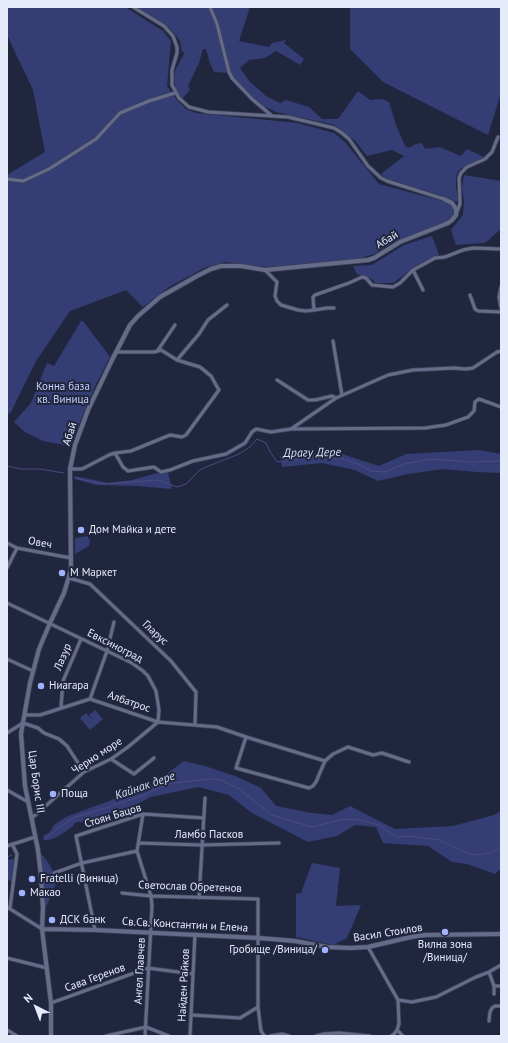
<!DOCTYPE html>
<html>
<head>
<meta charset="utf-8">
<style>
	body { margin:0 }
	#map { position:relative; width:508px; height:1043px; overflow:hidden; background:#21263f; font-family:"PT Sans",sans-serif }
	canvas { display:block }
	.frame { position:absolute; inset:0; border:8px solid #e6ebfc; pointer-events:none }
	.north { position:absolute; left:16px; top:987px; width:40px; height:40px; -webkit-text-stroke:3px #21263f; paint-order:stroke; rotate:318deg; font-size:11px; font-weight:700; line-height:16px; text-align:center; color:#e6ebfc }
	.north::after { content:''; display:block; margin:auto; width:14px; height:18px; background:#e6ebfc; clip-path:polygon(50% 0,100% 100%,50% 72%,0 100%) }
</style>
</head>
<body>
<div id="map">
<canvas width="508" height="1043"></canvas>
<div class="frame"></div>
<div class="north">N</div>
</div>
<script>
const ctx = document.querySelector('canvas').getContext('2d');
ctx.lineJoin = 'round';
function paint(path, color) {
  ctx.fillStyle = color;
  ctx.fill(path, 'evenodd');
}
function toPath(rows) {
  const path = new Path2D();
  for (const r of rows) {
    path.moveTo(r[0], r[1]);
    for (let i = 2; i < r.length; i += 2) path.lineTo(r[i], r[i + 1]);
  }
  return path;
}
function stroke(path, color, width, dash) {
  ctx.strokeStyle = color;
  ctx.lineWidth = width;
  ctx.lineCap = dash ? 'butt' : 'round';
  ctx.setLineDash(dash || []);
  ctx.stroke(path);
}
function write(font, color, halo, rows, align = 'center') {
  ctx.font = font + ' "PT Sans",sans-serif';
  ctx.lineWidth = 4;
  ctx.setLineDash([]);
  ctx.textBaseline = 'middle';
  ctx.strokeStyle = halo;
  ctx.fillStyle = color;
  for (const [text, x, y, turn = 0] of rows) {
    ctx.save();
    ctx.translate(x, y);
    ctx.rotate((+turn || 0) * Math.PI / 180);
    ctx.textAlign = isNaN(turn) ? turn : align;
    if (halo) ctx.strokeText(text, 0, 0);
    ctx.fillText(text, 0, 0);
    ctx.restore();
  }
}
paint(toPath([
	[7,7,125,7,163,31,171,41,167,86,177,100,186,109,196,113,298,123,334,133,345,142,379,184,446,202,453,208,454,211,453,215,450,219,444,222,394,242,374,254,358,259,267,267,225,262,204,268,169,287,143,307,126,290,70,311,36,361,11,412,7,415,7,175,45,152,33,90,7,35],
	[136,7,250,7,239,41,269,47,272,43,286,40,284,43,304,59,300,65,276,51,265,58,249,60,240,68,250,82,266,96,280,103,286,100,309,107,322,119,338,119,358,91,370,100,382,99,389,102,396,125,405,146,409,148,416,144,422,143,425,149,439,147,461,156,467,149,484,157,475,162,462,168,458,171,456,177,456,188,458,199,457,202,446,197,385,178,381,174,404,156,392,150,367,156,355,141,335,125,276,112,263,106,245,90,230,73,214,72,210,63,206,49,203,49,199,63,188,86,190,90,182,99,176,89,174,79,175,71,185,52,182,52,180,41,175,34,167,26],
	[350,7,500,7,501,93,488,135,383,82,350,49],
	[464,175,501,181,501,229,485,243,456,245,451,230,463,215,464,201,462,188],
	[432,236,439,255,417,265,393,283,376,283,370,278,357,274,353,266,372,265,404,245],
	[81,321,83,321,110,357,96,384,70,446,43,441,25,432,14,422,31,403,47,363,54,366],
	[479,450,501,454,501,473,477,472,443,469,408,474,378,481,355,470,322,463,282,467,280,456,311,453,342,454,379,466,406,454],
	[157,473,168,473,172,489,137,486,96,485,75,479,74,476,109,483,132,480],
	[87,536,90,540,89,546,75,554,75,538],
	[95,710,103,719,90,730,80,718,86,713,92,720,89,715],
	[184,761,205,766,235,776,261,788,276,806,311,813,332,815,350,806,395,829,453,826,494,815,501,811,501,868,495,874,467,864,452,862,428,846,383,843,376,827,355,825,337,836,308,842,252,813,229,795,198,787,151,797,133,806,88,822,76,822,72,827,57,837,49,840,44,840,43,836,50,832,54,825,66,817,125,795,145,790],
	[38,850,48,862,54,873,56,878,56,884,43,914],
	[13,859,15,860,12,882,7,879,7,860],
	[312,863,340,868,336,906,361,905,347,938,333,945,296,937,296,894,301,893]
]), '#343e75');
stroke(toPath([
	[7,466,21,469,40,469,64,473],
	[76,478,102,484,158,480,177,487,186,484,201,469,239,454,250,447,257,439,266,443,270,452,277,462,292,459,341,458,360,465,371,471,385,472,404,464,431,459,471,462,501,461],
	[44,840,57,829,75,817,93,812,148,794,151,791,172,783,211,779,221,780,238,788,272,815,312,827,340,820,353,819,365,821,379,825,396,837,408,836,439,840,472,855,485,854,497,850,501,846],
	[7,857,12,855]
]), '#4e4983', 1);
const street = toPath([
	[133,7,164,26,173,36,177,47,177,53,172,70,172,85,179,98,189,107,208,112,288,117,334,128,342,133,349,139,368,166,381,178,387,181,444,199],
	[210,7,217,24,229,72,232,78,252,99,271,115],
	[7,179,23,181,49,169,96,139,120,113,149,101,175,93],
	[457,212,460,204,459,178,461,173,467,167,485,159,492,152,498,137],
	[265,270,277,282,275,296,277,301,281,305,298,310,306,311,314,310,313,297,315,295,349,283,362,277,366,278,372,285,393,287,400,283,413,270,435,258,445,257,463,250,473,248,501,249],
	[413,270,423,290],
	[501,287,499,297,501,308],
	[470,295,475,309,478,311,501,312],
	[314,310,327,308,334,308],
	[333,341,342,395],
	[158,350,175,325],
	[177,360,199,334,208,320,227,305],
	[277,380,308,400,315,400,332,396,336,398],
	[291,429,336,398,388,375,413,370,454,368,466,369,473,368,497,352,501,351],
	[115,453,131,451,170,435,182,437,186,435,219,390,211,376,200,367,177,360,161,350,154,352,116,352],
	[70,469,82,469,109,455,115,453,123,467,128,471,154,467,161,472,170,470,193,461,226,454,245,443,252,432,256,429,271,432,291,429,425,428,446,425,468,417,474,411,475,402,479,399,501,407],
	[7,543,17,548,71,558],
	[7,568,17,548],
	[69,578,90,584,171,661,196,692,195,725],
	[7,603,132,663,143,671,148,676,156,691,159,710,158,722],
	[7,659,33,671],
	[90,699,107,651,114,622],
	[61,707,63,681,81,639],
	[25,715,40,715,90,699,158,722,217,727,246,737],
	[7,733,23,723,38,728,44,733,59,739,67,746,84,772],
	[111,759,134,774,154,758],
	[325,761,246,737,236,768,309,788,313,786,316,782,325,761,333,754,348,747,373,755,382,753,409,762],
	[7,790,28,802],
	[143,814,137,851,151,896,152,906,145,1036],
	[32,818,84,772,111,759,128,747,158,722],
	[139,843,201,845,279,843],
	[7,846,35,837],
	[54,873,82,863,137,851],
	[122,893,151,896,258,899,258,1007,261,1031,263,1034,265,1036],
	[199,898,205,798],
	[7,907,42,929],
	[10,908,17,854,12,844],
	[95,930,76,836,143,814,204,818],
	[368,947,398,1000,399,1024,397,1030,394,1034,391,1036],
	[7,958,47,968],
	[489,972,494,986,494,994],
	[494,986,501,986],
	[398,1000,412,1002,436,997,476,977,489,972,501,965],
	[51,1003,148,968,193,974],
	[192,1015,240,1018,258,1007],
	[489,1021,490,1012,492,1008,495,1006,501,1006],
	[7,1030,17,1036],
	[397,1030,403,1036],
	[106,1036,146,1027,169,1036],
	[190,1036,195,934],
	[270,1036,282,1034,289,1036],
	[316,1036,324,1034,339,1033,370,1036]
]);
const secondary = toPath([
	[42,929,95,930,259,938,295,941,327,947,351,948,368,947,411,937,425,935,501,934],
	[51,1036,51,1003,42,929,43,908,41,876,38,850,25,786,21,734,30,683,39,649,50,623,64,593,71,570,70,469,75,445,88,410,113,358,130,325,138,316,160,297,197,276,211,269,221,266,241,266,265,270,368,260,374,258,400,242,448,223,452,220,456,215,456,209,452,203,444,199]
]);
stroke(street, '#404459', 4.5);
stroke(secondary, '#404459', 5.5);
stroke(street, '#656c89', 3);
stroke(secondary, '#656c89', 4);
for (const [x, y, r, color] of [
	[81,530,4,"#a1b3fd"],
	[62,573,4,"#a1b3fd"],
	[41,686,4,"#a1b3fd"],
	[53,794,4,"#a1b3fd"],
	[32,879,4,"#a1b3fd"],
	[22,893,4,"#a1b3fd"],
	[52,920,4,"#a1b3fd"],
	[445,932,4,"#a1b3fd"],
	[325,950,4,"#a1b3fd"]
]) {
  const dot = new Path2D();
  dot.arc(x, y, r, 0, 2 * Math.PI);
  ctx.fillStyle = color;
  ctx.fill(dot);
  stroke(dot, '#21263f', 1.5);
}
write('11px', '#e6ebfc', '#21263f', [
	["Абай",387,240,-31],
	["Абай",70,434,-72],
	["Овеч",40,543,11],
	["Гларус",155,633,43],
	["Евксиноград",115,646,27],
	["Лазур",63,657,-67],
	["Албатрос",129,702,19],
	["Черно море",97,756,-33],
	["Цар Борис III",36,782,82],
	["Стоян Бацов",113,816,-17],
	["Ламбо Пасков",209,835],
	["Светослав Обретенов",190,887,2],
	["Св.Св. Константин и Елена",185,925,3],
	["Васил Стоилов",388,933,-9],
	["Ангел Главчев",140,971,-87],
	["Сава Геренов",95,978,-20],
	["Найден Райков",184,985,-87]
]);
write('11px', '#c5d0fc', '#21263f', [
	["Конна база",63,387],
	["кв. Виница",63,400]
]);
write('11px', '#e6ebfc', '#21263f', [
	["Дом Майка и дете",89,530],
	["М Маркет",70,573],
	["Ниагара",49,686],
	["Поща",61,794],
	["Fratelli (Виница)",40,879],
	["Макао",30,893],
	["ДСК банк",60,920],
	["Вилна зона",445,945,"center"],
	["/Виница/",445,958,"center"],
	["Гробище /Виница/",317,950,"right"]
], 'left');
write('italic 12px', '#d7ddf3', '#21263f', [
	["Драгу Дере",312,453,-1],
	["Кайнак дере",145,786,-19]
]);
</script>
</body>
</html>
